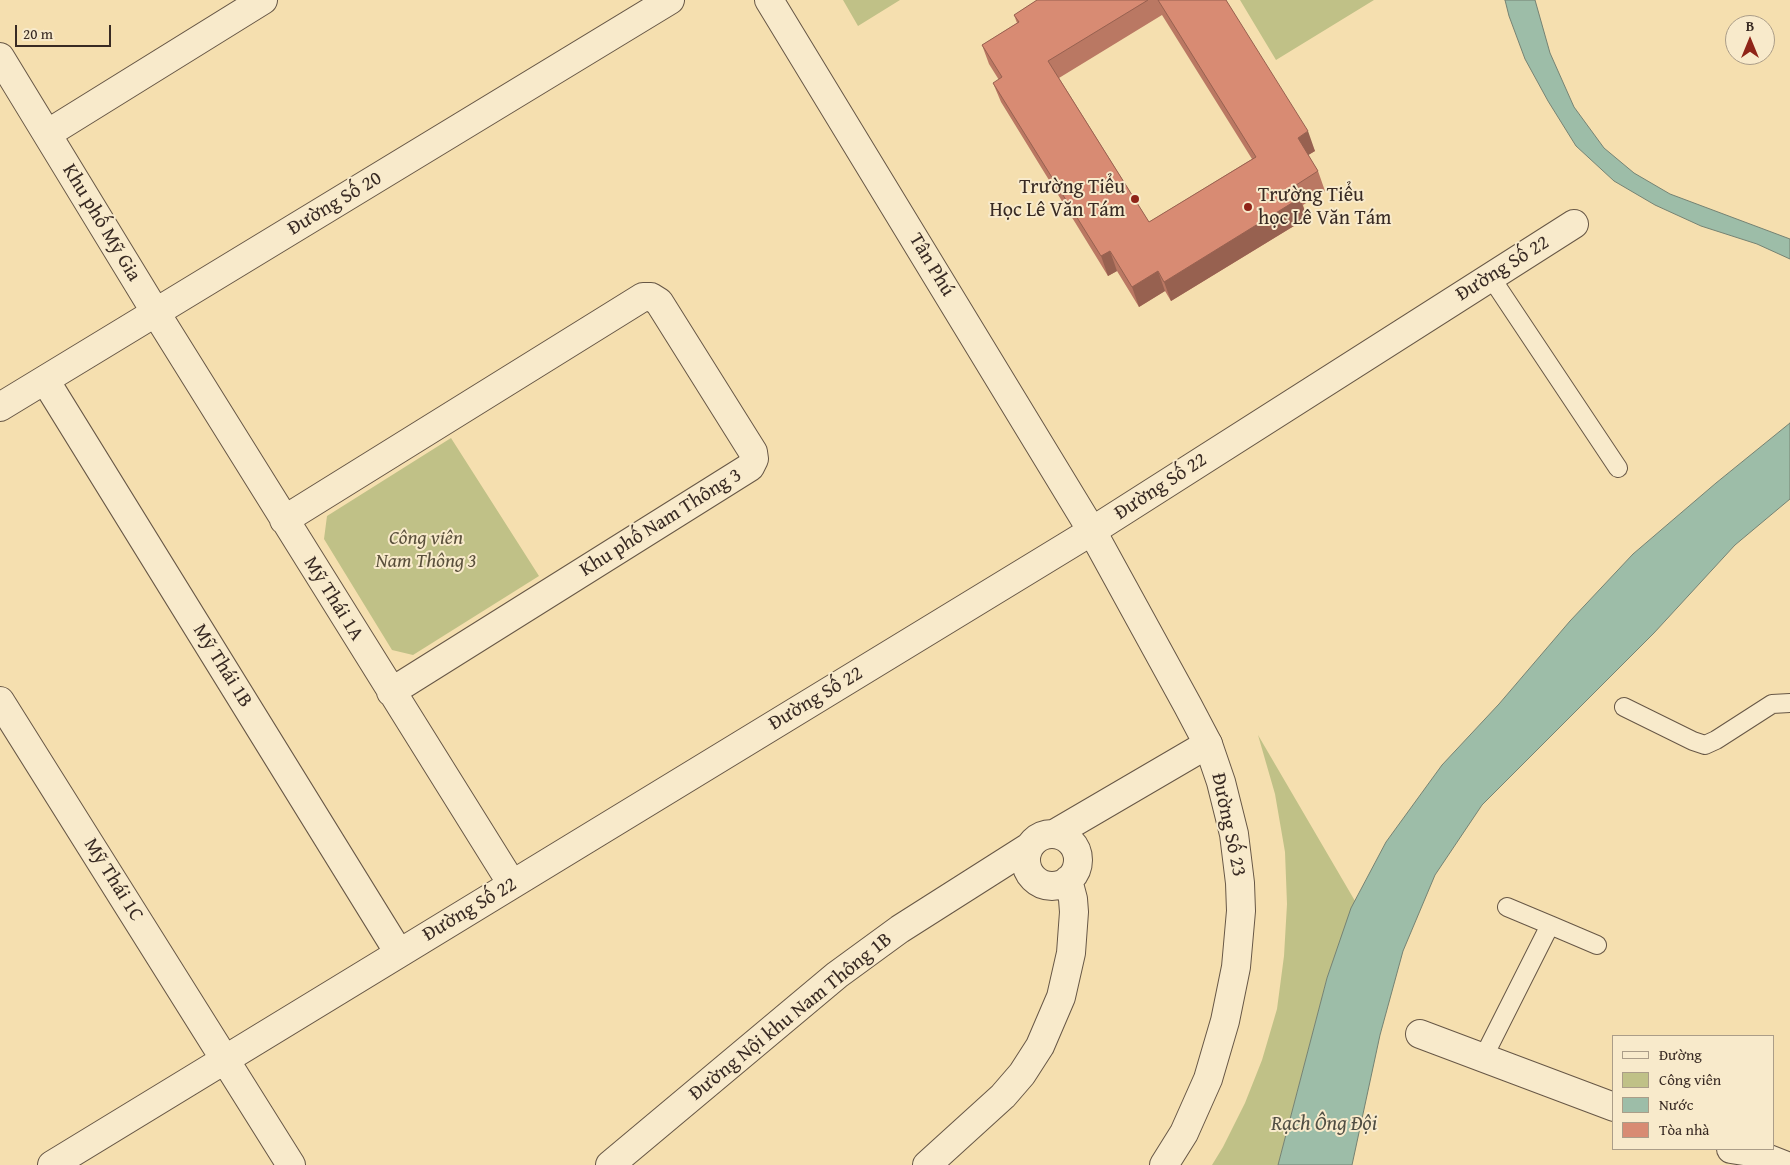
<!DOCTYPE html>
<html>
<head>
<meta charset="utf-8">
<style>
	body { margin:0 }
	#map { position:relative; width:1790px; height:1165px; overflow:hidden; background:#f5dfaf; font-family:"Gentium Book Plus",serif }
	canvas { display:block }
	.legend { position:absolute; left:1612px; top:1035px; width:162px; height:115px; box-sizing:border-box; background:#f8eacb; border:1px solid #ab9d88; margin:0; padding:6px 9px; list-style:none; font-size:15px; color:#382a23 }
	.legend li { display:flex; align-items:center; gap:10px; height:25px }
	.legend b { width:25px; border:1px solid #ab9d88 }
	.north { position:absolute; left:1725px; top:15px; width:50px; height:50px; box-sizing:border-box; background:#f8eacb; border:1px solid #ab9d88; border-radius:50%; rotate:0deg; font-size:14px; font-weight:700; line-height:20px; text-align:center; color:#382a23 }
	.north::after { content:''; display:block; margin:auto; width:18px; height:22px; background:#8f2418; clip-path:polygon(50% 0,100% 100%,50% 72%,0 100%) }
	.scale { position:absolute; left:15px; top:25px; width:96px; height:22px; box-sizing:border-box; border:2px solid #382a23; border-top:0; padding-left:6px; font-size:15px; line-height:18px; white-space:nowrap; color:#382a23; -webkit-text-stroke:4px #f8eacb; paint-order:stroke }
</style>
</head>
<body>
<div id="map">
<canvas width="1790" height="1165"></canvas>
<ul class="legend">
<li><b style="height:6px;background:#f8eacb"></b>Đường</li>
<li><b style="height:14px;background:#c0c187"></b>Công viên</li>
<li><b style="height:14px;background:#9dbda8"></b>Nước</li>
<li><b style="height:14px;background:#d88b73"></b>Tòa nhà</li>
</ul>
<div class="north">B</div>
<div class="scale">20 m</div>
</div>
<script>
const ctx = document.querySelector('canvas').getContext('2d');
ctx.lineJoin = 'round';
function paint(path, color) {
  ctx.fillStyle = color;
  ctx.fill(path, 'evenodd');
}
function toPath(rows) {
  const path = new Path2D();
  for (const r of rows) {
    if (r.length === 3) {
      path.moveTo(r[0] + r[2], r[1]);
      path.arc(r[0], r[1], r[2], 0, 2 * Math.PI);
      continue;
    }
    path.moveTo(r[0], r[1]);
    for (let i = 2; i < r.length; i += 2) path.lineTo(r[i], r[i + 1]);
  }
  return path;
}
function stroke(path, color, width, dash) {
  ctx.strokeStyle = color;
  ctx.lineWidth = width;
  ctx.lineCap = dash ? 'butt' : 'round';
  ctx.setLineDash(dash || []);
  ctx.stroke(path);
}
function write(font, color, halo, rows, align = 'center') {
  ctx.font = font + ' "Gentium Book Plus",serif';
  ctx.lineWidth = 4;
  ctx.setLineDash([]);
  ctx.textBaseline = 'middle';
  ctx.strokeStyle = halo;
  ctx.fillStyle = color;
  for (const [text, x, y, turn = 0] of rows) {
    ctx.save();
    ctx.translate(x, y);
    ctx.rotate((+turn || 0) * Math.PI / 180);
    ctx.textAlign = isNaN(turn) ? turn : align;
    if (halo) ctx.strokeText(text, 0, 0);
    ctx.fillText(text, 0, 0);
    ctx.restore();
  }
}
paint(toPath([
	[843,0,900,0,858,26],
	[1240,0,1374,0,1276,60],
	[451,438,539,576,413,655,392,650,324,539,327,516],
	[1258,735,1355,901,1327,978,1278,1165,1212,1165,1223,1147,1245,1103,1262,1060,1277,1009,1284,956,1287,904,1285,852,1275,794]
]), '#c0c187');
const water = toPath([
	[1505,0,1535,0,1550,53,1574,107,1604,148,1634,173,1670,194,1790,239,1790,259,1757,244,1701,226,1655,205,1614,181,1576,146,1548,101,1525,59,1509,16,1505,0],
	[1790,423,1790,499,1735,545,1654,633,1482,805,1435,875,1403,951,1380,1035,1352,1165,1278,1165,1327,978,1351,908,1386,842,1442,765,1499,704,1570,621,1633,554,1716,483,1790,423]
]);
paint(water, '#9dbda8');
stroke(water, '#758273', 1);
const service = toPath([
	[1490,276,1618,468],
	[1624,707,1693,741,1705,745,1716,740,1772,704,1790,703],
	[1550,925,1597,945],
	[1483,1058,1550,925,1507,907]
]);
const minor = toPath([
	[0,57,156,313,512,884],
	[47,134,263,0],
	[45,380,399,953],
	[0,407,670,0],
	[284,520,643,297,651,297,659,302,753,452,754,459,750,467,391,692],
	[0,701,291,1165],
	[1054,834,1208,744],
	[1052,860,26],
	[1420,1034,1614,1107],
	[1731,1149,1751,1152,1784,1165],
	[52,1165,1092,531,1574,224],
	[610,1165,837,975,900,929,1029,847],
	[927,1165,1003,1096,1022,1074,1040,1046,1061,997,1071,953,1074,912,1073,899,1068,880]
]);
const tertiary = toPath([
	[769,0,1092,531,1188,706,1208,744,1221,782,1234,834,1240,883,1241,911,1236,967,1225,1021,1208,1079,1184,1133,1164,1165]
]);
stroke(service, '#675746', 20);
stroke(minor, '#675746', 30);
stroke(tertiary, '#675746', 30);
stroke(service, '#f8eacb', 18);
stroke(minor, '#f8eacb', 28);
stroke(tertiary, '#f8eacb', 28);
paint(toPath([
	[1037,0,1226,0,1315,151,1308,155,1318,171,1325,191,1303,205,1307,218,1171,301,1165,291,1139,307,1117,271,1108,276,1001,102,993,83,999,80,989,64,982,45,1017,23,1014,15],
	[1162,15,1252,159,1149,222,1059,78]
]), '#ba7863');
paint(toPath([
	[1308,131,1315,151,1305,157,1298,138],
	[1300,198,1307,218,1171,301,1164,282],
	[1110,251,1117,271,1108,276,1101,256],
	[1158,271,1165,291,1139,307,1132,287]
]), '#976150');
const building = toPath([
	[1037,0,1148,0,1048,61,1149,222,1256,157,1158,0,1226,0,1308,131,1298,138,1318,171,1293,187,1300,198,1164,282,1158,271,1132,287,1110,251,1101,256,993,83,1002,77,982,45,1019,22,1014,15,1037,0]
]);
paint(building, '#d88b73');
stroke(building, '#976150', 1);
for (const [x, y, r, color] of [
	[1135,199,5,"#8f2418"],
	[1248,207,5,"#8f2418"]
]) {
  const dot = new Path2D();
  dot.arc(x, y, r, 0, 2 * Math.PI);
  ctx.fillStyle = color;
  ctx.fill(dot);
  stroke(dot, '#f8eacb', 2);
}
write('20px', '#382a23', '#f8eacb', [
	["Trường Tiểu",1125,188],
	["Học Lê Văn Tám",1125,211],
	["Trường Tiểu",1258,196,"left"],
	["học Lê Văn Tám",1258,219,"left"]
], 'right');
write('20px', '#382a23', '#f8eacb', [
	["Đường Số 20",335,204,-31],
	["Khu phố Mỹ Gia",101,223,59],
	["Tân Phú",931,265,59],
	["Đường Số 22",1503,269,-32],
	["Đường Số 22",1161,487,-33],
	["Khu phố Nam Thông 3",661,523,-32],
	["Mỹ Thái 1A",333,599,58],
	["Mỹ Thái 1B",222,666,58],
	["Đường Số 22",816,699,-31],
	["Đường Số 23",1228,825,78],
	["Mỹ Thái 1C",113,880,58],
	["Đường Số 22",470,910,-31],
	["Đường Nội khu Nam Thông 1B",791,1017,-39]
]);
write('italic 20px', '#5a503c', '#f8eacb', [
	["Công viên",426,539],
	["Nam Thông 3",426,562]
]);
write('italic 21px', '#514f44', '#f8eacb', [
	["Rạch Ông Đội",1324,1125]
]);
</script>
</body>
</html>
